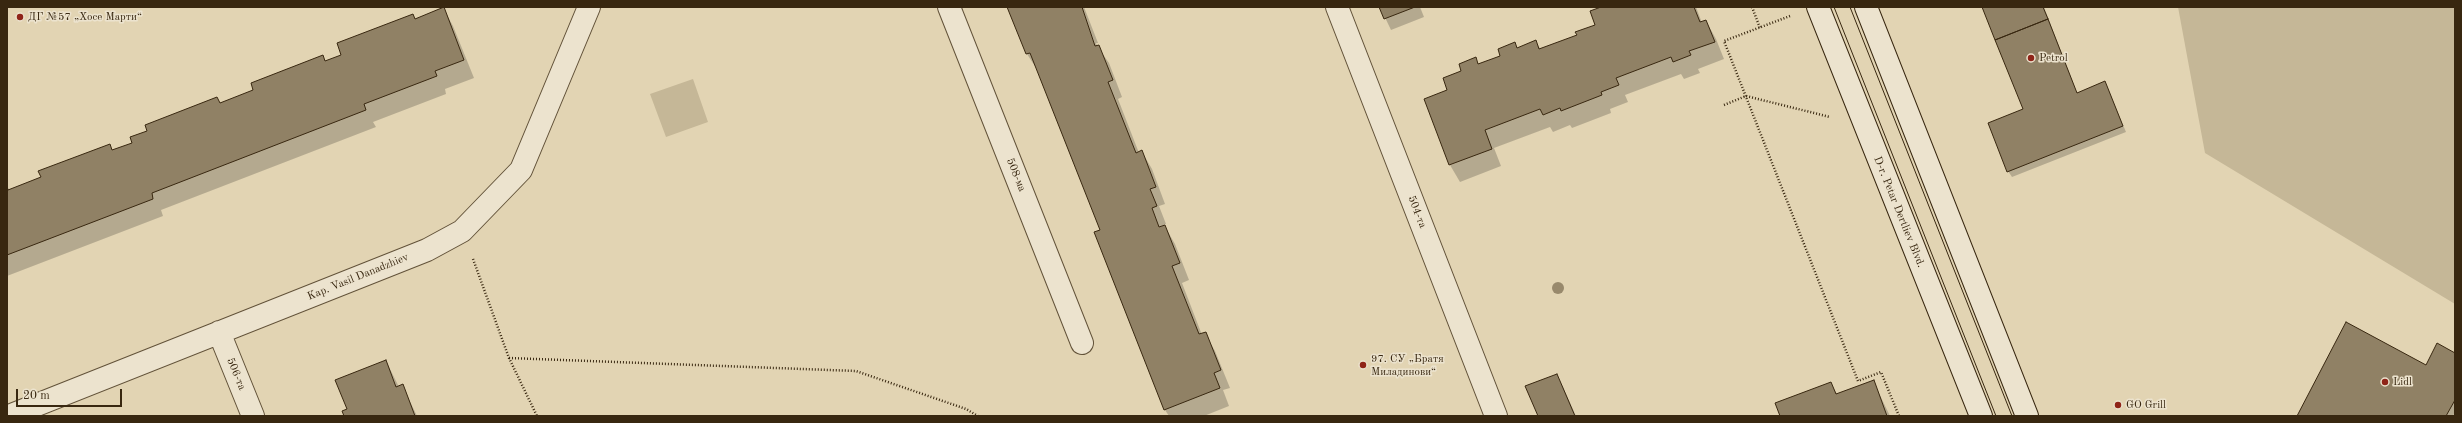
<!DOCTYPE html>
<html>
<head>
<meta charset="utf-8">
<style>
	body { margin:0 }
	#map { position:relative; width:2462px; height:423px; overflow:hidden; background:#e2d4b3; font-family:"Old Standard TT",serif }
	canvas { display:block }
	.frame { position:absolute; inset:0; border:8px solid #382710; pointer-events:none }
	.scale { position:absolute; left:16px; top:389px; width:106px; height:18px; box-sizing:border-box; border:2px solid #382710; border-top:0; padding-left:5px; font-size:12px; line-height:14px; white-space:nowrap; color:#382710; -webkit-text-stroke:3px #ece3ce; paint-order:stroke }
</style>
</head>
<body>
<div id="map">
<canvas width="2462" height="423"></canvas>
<div class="frame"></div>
<div class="scale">20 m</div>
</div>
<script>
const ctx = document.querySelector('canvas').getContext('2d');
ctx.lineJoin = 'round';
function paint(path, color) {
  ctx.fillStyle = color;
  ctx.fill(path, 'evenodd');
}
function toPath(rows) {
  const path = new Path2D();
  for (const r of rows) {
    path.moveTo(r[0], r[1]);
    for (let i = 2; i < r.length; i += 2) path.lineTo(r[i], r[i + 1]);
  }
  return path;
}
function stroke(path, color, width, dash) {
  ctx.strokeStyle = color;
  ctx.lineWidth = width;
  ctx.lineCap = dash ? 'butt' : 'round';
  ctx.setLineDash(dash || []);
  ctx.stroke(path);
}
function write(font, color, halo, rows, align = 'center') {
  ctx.font = font + ' "Old Standard TT",serif';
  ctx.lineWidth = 3;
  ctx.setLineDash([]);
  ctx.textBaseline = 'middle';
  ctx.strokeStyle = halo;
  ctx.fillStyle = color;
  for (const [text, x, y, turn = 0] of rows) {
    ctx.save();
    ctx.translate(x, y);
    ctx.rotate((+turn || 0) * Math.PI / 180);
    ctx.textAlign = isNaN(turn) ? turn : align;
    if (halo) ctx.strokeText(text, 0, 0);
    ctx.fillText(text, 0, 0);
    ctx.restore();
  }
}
paint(toPath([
	[2178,7,2455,7,2455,304,2205,153],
	[693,79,708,122,666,137,650,94]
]), '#c5b797');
paint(toPath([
	[1009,7,1084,7,1098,43,1096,43,1097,46,1109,63,1122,97,1118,99,1139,153,1142,152,1152,169,1165,204,1159,206,1166,224,1164,225,1175,244,1189,280,1182,283,1202,335,1205,334,1215,351,1230,388,1223,390,1229,406,1204,416,1169,416,1165,410,1096,233,1101,231,1038,71,1027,54],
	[1380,7,1420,7,1424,17,1391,30],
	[1603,7,1696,7,1702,23,1706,21,1716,39,1724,59,1698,69,1700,73,1684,79,1681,74,1625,95,1628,102,1610,109,1611,113,1572,128,1570,125,1553,132,1550,127,1494,148,1501,166,1460,182,1450,165,1426,99,1448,91,1475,59,1479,65,1502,57,1515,44,1518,49,1536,42,1541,50,1578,36,1597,25],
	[1983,7,2044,7,2077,93,2105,82,2126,132,2012,177,2008,171,2024,110],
	[443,8,453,26,474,78,445,89,446,94,373,122,376,127,161,210,163,216,7,276,7,187,9,191,42,178,109,145,113,151,134,143,254,90,322,56,326,62,343,55,415,20],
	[2455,354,2455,412,2453,416,2298,416],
	[386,361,399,387,402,385,417,416,345,416],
	[1556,375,1563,387,1576,416,1539,416],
	[1873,381,1890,416,1781,416,1831,383,1837,394]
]), '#0003');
const building = toPath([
	[444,7,464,60,435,71,437,76,364,104,366,110,152,193,153,199,7,255,7,186,8,190,41,177,38,171,110,144,112,150,132,143,130,137,147,131,145,125,217,97,220,103,253,90,251,83,323,55,325,61,341,55,337,43,413,14,415,19,444,7],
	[1007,7,1082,7,1095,46,1099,45,1113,80,1108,82,1136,153,1142,150,1156,187,1150,189,1157,206,1152,208,1159,227,1165,225,1180,263,1172,266,1199,334,1206,332,1221,370,1214,373,1220,388,1164,410,1094,232,1100,230,1030,53,1026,54,1007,7],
	[1379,7,1415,7,1384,19,1379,7],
	[1601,7,1694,7,1700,22,1706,20,1715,42,1689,51,1691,55,1673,62,1671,57,1616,78,1619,85,1601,92,1602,95,1561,111,1560,108,1543,115,1540,109,1485,130,1492,149,1449,165,1424,99,1447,90,1443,78,1461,71,1459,64,1476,57,1478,64,1500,56,1498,49,1515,42,1517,48,1536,40,1539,49,1577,35,1575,32,1595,25,1590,11,1601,7],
	[1982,7,2043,7,2048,19,1995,40,1982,7],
	[2048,19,2077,93,2105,81,2123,126,2007,172,1988,123,2023,109,1995,40,2048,19],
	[2346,322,2426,365,2437,343,2455,353,2455,400,2446,416,2297,416,2346,322],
	[386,360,396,387,403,384,415,416,344,416,342,411,347,409,335,380,386,360],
	[1557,374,1575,416,1538,416,1525,386,1557,374],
	[1874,380,1887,416,1780,416,1775,403,1831,382,1836,394,1874,380]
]);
paint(building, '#908165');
stroke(building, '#382710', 1);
const street = toPath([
	[949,7,1082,343],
	[1337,7,1496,416],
	[219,332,253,416],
	[9,416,427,250,462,231,521,170,589,7]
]);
const secondary = toPath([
	[1818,7,1981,416],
	[1866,7,2027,416]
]);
stroke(street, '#625239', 24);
stroke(secondary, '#382710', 24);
stroke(toPath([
	[1752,7,1760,28],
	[1790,16,1724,41,1858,381,1881,372,1899,416],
	[1724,105,1746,96,1830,117],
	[473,259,509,358,537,416],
	[509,358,856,371,966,409,978,416]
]), '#382710', 2.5, [1, 2]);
stroke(street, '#ece3ce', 22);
stroke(secondary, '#ece3ce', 22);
stroke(toPath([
	[1834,7,1996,416],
	[1850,7,2012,416]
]), '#382710', 1);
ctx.fillStyle = '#98896c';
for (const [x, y] of [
	[1558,288]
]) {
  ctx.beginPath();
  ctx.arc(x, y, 6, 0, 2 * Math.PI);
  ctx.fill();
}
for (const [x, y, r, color] of [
	[20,17,4,"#8f2418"],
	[2031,58,4,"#8f2418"],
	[1363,365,4,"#8f2418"],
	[2385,382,4,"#8f2418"],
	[2118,405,4,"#8f2418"]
]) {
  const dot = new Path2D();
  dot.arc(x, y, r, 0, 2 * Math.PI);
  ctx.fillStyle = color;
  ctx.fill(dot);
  stroke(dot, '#ece3ce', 1.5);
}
write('11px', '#382710', '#ece3ce', [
	["ДГ №57 „Хосе Марти“",28,17],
	["Petrol",2039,58],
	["97. СУ „Братя",1371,359],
	["Миладинови“",1371,372],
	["Lidl",2393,382],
	["GO Grill",2126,405]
], 'left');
write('11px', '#382710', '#ece3ce', [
	["508-ма",1016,175,68],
	["504-та",1417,212,69],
	["D-r. Petar Dertliev Blvd.",1899,212,68],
	["Kap. Vasil Danadzhiev",358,277,-22],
	["506-та",236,374,68]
]);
</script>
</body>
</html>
